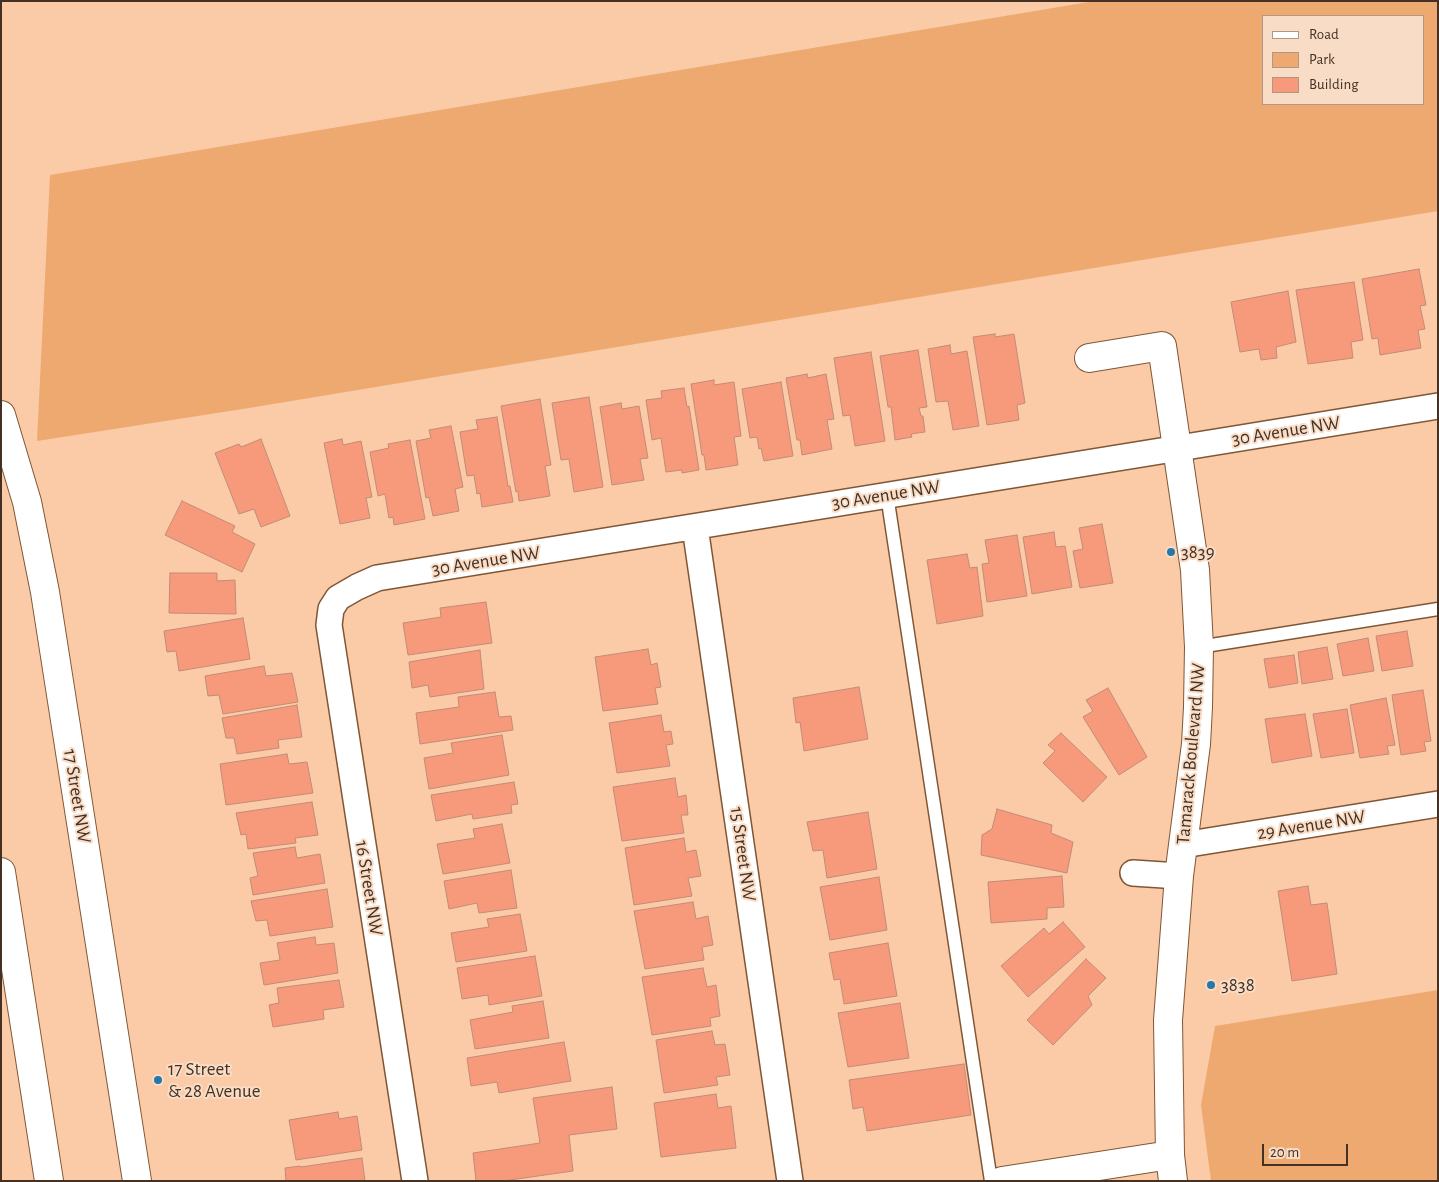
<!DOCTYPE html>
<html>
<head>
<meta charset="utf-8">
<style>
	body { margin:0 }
	#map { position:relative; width:1439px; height:1182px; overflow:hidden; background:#facba6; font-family:"Alegreya Sans",sans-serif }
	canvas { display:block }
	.frame { position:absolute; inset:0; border:2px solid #443123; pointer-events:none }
	.legend { position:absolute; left:1262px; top:15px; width:162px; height:90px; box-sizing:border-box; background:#f9dcc6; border:1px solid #b19885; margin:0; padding:6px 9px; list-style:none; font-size:15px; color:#443123 }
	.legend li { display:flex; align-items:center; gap:10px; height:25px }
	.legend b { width:25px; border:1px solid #b19885 }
	.scale { position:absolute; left:1262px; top:1144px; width:86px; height:22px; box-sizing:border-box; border:2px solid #443123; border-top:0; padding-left:6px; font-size:15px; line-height:18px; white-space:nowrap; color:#443123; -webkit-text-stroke:4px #f9dcc6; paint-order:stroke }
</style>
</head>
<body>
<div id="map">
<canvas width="1439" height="1182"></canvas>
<div class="frame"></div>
<ul class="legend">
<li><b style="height:6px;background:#fff"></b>Road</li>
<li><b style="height:14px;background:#eea971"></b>Park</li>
<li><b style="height:14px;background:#f69a7b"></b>Building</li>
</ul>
<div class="scale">20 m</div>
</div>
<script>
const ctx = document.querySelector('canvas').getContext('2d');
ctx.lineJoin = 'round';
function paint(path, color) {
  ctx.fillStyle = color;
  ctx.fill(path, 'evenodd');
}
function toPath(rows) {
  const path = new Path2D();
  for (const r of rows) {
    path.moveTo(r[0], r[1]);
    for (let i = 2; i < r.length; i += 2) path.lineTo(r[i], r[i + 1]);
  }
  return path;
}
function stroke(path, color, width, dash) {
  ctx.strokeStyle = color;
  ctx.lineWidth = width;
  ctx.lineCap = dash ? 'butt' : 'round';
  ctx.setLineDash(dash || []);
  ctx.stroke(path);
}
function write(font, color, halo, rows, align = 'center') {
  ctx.font = font + ' "Alegreya Sans",sans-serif';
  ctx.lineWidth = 4;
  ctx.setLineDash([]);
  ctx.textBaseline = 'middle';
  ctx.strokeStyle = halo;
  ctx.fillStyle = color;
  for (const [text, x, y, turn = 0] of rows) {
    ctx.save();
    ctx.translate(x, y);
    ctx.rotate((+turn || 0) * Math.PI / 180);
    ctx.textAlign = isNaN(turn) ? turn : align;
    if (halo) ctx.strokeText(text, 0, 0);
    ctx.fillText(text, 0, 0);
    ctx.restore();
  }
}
paint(toPath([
	[1095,1,1438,1,1438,211,249,408,37,441,50,175],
	[1263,16,1423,16,1423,104,1263,104],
	[1438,990,1438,1181,1211,1181,1201,1105,1215,1026]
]), '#eea971');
const building = toPath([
	[1419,269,1426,305,1420,306,1425,329,1418,330,1421,348,1380,355,1378,338,1372,339,1362,279,1419,269],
	[1354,282,1363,340,1351,342,1353,358,1308,364,1296,290,1354,282],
	[1288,291,1296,342,1276,347,1277,358,1261,360,1259,349,1240,352,1231,302,1288,291],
	[995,334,995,337,1014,334,1025,403,1017,405,1019,420,987,425,973,337,995,334],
	[950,345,951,354,967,351,979,426,953,430,948,401,936,402,928,349,950,345],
	[918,350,927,407,919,408,921,416,923,416,925,432,911,434,912,437,895,440,891,407,888,407,880,356,918,350],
	[871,352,885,441,855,446,850,415,843,416,834,358,871,352],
	[807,374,808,378,826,374,834,419,827,420,832,449,802,455,800,440,797,440,786,378,807,374],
	[714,380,714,385,734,382,741,436,734,437,738,465,706,470,704,455,702,455,691,384,714,380],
	[781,382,793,456,764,461,761,448,759,449,757,437,750,438,742,389,781,382],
	[684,388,687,407,689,406,699,470,682,473,682,470,666,472,661,438,652,440,646,400,662,398,661,391,684,388],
	[589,397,603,487,574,492,569,459,561,460,552,403,589,397],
	[540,399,551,465,545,466,550,496,519,501,518,491,516,492,501,406,540,399],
	[621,403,622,409,639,406,648,458,640,459,644,480,612,485,600,407,621,403],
	[497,417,508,486,510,486,513,502,482,507,480,493,477,494,474,475,467,476,460,432,478,429,476,420,497,417],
	[451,426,463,487,455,489,459,511,433,516,429,497,426,498,416,441,431,438,429,430,451,426],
	[261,439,290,516,261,527,254,509,239,514,215,453,239,444,241,447,261,439],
	[342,439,343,445,361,441,372,497,366,498,370,518,340,524,324,443,342,439],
	[410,440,425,519,394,525,393,517,389,518,385,494,378,496,370,452,389,448,388,444,410,440],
	[182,501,235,526,232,532,255,544,242,572,165,535,182,501],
	[1102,524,1113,583,1080,588,1073,551,1083,549,1079,528,1102,524],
	[1054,532,1056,547,1065,546,1072,587,1032,594,1023,537,1054,532],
	[1017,535,1027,596,987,602,982,564,989,563,985,540,1017,535],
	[967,554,970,568,977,567,983,616,937,624,927,560,967,554],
	[170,573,217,573,217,581,235,580,236,614,169,613,170,573],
	[486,602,492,643,408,655,403,623,441,617,440,608,486,602],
	[243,618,250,659,179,671,176,651,167,652,164,631,243,618],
	[1407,631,1413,666,1382,671,1376,636,1407,631],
	[1368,638,1374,671,1343,676,1337,644,1368,638],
	[1327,647,1333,679,1302,684,1298,652,1327,647],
	[648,649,651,665,657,663,661,687,655,688,658,704,603,711,595,657,648,649],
	[480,650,484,689,430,697,428,685,412,688,409,662,480,650],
	[1294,655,1298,683,1269,688,1264,659,1294,655],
	[264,666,266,676,292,673,298,702,223,714,219,695,208,696,205,676,264,666],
	[859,687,868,739,804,751,800,722,796,723,793,698,859,687],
	[1108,688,1147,757,1119,775,1083,717,1093,711,1086,700,1108,688],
	[1423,690,1431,741,1424,742,1426,751,1401,755,1392,695,1423,690],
	[495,692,499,717,511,716,513,730,420,744,416,713,459,707,458,697,495,692],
	[1386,698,1395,745,1387,746,1389,754,1360,758,1350,705,1386,698],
	[297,705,302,737,278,740,279,748,237,754,234,738,226,738,222,718,297,705],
	[1347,709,1354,753,1321,758,1313,714,1347,709],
	[1305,714,1312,756,1272,763,1265,719,1305,714],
	[661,715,664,732,671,731,673,744,666,745,670,766,617,773,609,723,661,715],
	[1061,733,1107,777,1083,802,1043,763,1055,751,1048,745,1061,733],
	[502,735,509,775,429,789,424,758,453,753,451,743,502,735],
	[287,754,289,764,307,762,313,793,226,805,220,764,287,754],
	[675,778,678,797,686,795,688,815,681,815,684,833,622,841,613,787,675,778],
	[514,782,518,804,511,805,512,813,473,819,472,814,436,821,431,795,514,782],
	[312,802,318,835,295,838,296,843,248,849,246,834,241,835,236,813,312,802],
	[997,809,1052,825,1051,833,1073,842,1067,873,981,855,982,835,992,829,997,809],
	[868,812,877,869,827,878,823,850,813,851,807,822,868,812],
	[502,824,510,863,443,874,437,844,475,838,473,829,502,824],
	[684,838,686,852,696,850,701,876,688,878,692,896,634,905,625,848,684,838],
	[295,847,297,858,320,854,325,883,253,895,250,878,258,876,253,853,295,847],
	[511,870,517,908,479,913,477,903,449,909,444,881,511,870],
	[1062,876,1064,907,1047,908,1047,919,991,923,988,882,1062,876],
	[879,877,887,930,830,940,820,887,879,877],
	[1308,886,1311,905,1327,903,1337,974,1292,981,1278,891,1308,886],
	[327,889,333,927,270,936,267,920,256,921,251,901,327,889],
	[693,902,696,919,708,916,713,945,702,947,704,960,645,969,634,911,693,902],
	[520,914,527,951,456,962,451,933,489,927,487,919,520,914],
	[1063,922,1085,947,1028,997,1001,966,1044,928,1049,934,1063,922],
	[315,937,316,945,334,943,338,973,264,985,260,963,280,960,277,943,315,937],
	[888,943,897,996,844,1004,840,979,834,980,829,953,888,943],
	[535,956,542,996,489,1005,488,995,462,999,457,968,535,956],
	[1086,959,1106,978,1088,996,1092,1005,1053,1045,1027,1020,1086,959],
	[703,968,707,987,716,985,720,1016,710,1018,711,1026,652,1035,642,977,703,968],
	[339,980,344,1007,323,1010,324,1019,273,1027,269,1005,279,1003,277,988,339,980],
	[543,1001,549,1038,475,1049,470,1020,513,1012,512,1006,543,1001],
	[900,1003,909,1058,848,1067,838,1013,900,1003],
	[712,1031,715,1045,725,1044,730,1075,716,1077,718,1085,664,1093,656,1040,712,1031],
	[564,1042,571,1081,499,1093,497,1082,471,1086,467,1058,564,1042],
	[964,1064,971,1115,867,1131,863,1107,853,1109,849,1080,964,1064],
	[612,1087,617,1129,569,1135,573,1171,503,1181,476,1181,473,1153,540,1143,533,1098,612,1087],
	[716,1094,718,1108,731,1106,736,1148,661,1157,654,1103,716,1094],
	[338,1112,339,1119,357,1116,362,1150,296,1160,289,1120,338,1112],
	[362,1158,365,1181,286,1181,285,1168,300,1166,301,1167,362,1158]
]);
paint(building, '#f69a7b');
stroke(building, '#c28b79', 1);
const service = toPath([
	[887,495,991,1181],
	[1199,647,1438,609]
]);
const minor = toPath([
	[695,527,790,1181],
	[1183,845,1438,804],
	[1133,873,1179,876],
	[415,1181,329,625,331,609,338,598,357,587,377,578,1438,406]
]);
const tertiary = toPath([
	[1089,358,1162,346,1195,570,1199,647,1198,707,1196,744,1179,876,1168,1020,1170,1155,1173,1181],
	[1002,1181,1170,1155]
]);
const secondary = toPath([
	[1,415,27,502,45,592,137,1181],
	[1,872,49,1181]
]);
stroke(service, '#805736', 15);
stroke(minor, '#805736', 28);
stroke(tertiary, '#805736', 30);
stroke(secondary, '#805736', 30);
stroke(service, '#fff', 12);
stroke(minor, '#fff', 25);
stroke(tertiary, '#fff', 28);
stroke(secondary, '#fff', 28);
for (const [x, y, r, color] of [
	[1171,552,5,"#2578a8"],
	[1211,985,5,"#2578a8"],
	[158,1080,5,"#2578a8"]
]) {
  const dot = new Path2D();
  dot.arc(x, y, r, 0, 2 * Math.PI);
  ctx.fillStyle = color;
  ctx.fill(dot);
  stroke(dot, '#f9dcc6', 2);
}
write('19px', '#443123', '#f9dcc6', [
	["30 Avenue NW",1286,431,-9],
	["30 Avenue NW",886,495,-9],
	["30 Avenue NW",486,561,-9],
	["Tamarack Boulevard NW",1191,754,-85],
	["17 Street NW",77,796,81],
	["29 Avenue NW",1311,825,-9],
	["15 Street NW",743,854,82],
	["16 Street NW",369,888,81]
]);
write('19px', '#443123', '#f9dcc6', [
	["3839",1181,552],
	["3838",1221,985],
	["17 Street",168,1069],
	["& 28 Avenue",168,1091]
], 'left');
</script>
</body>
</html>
